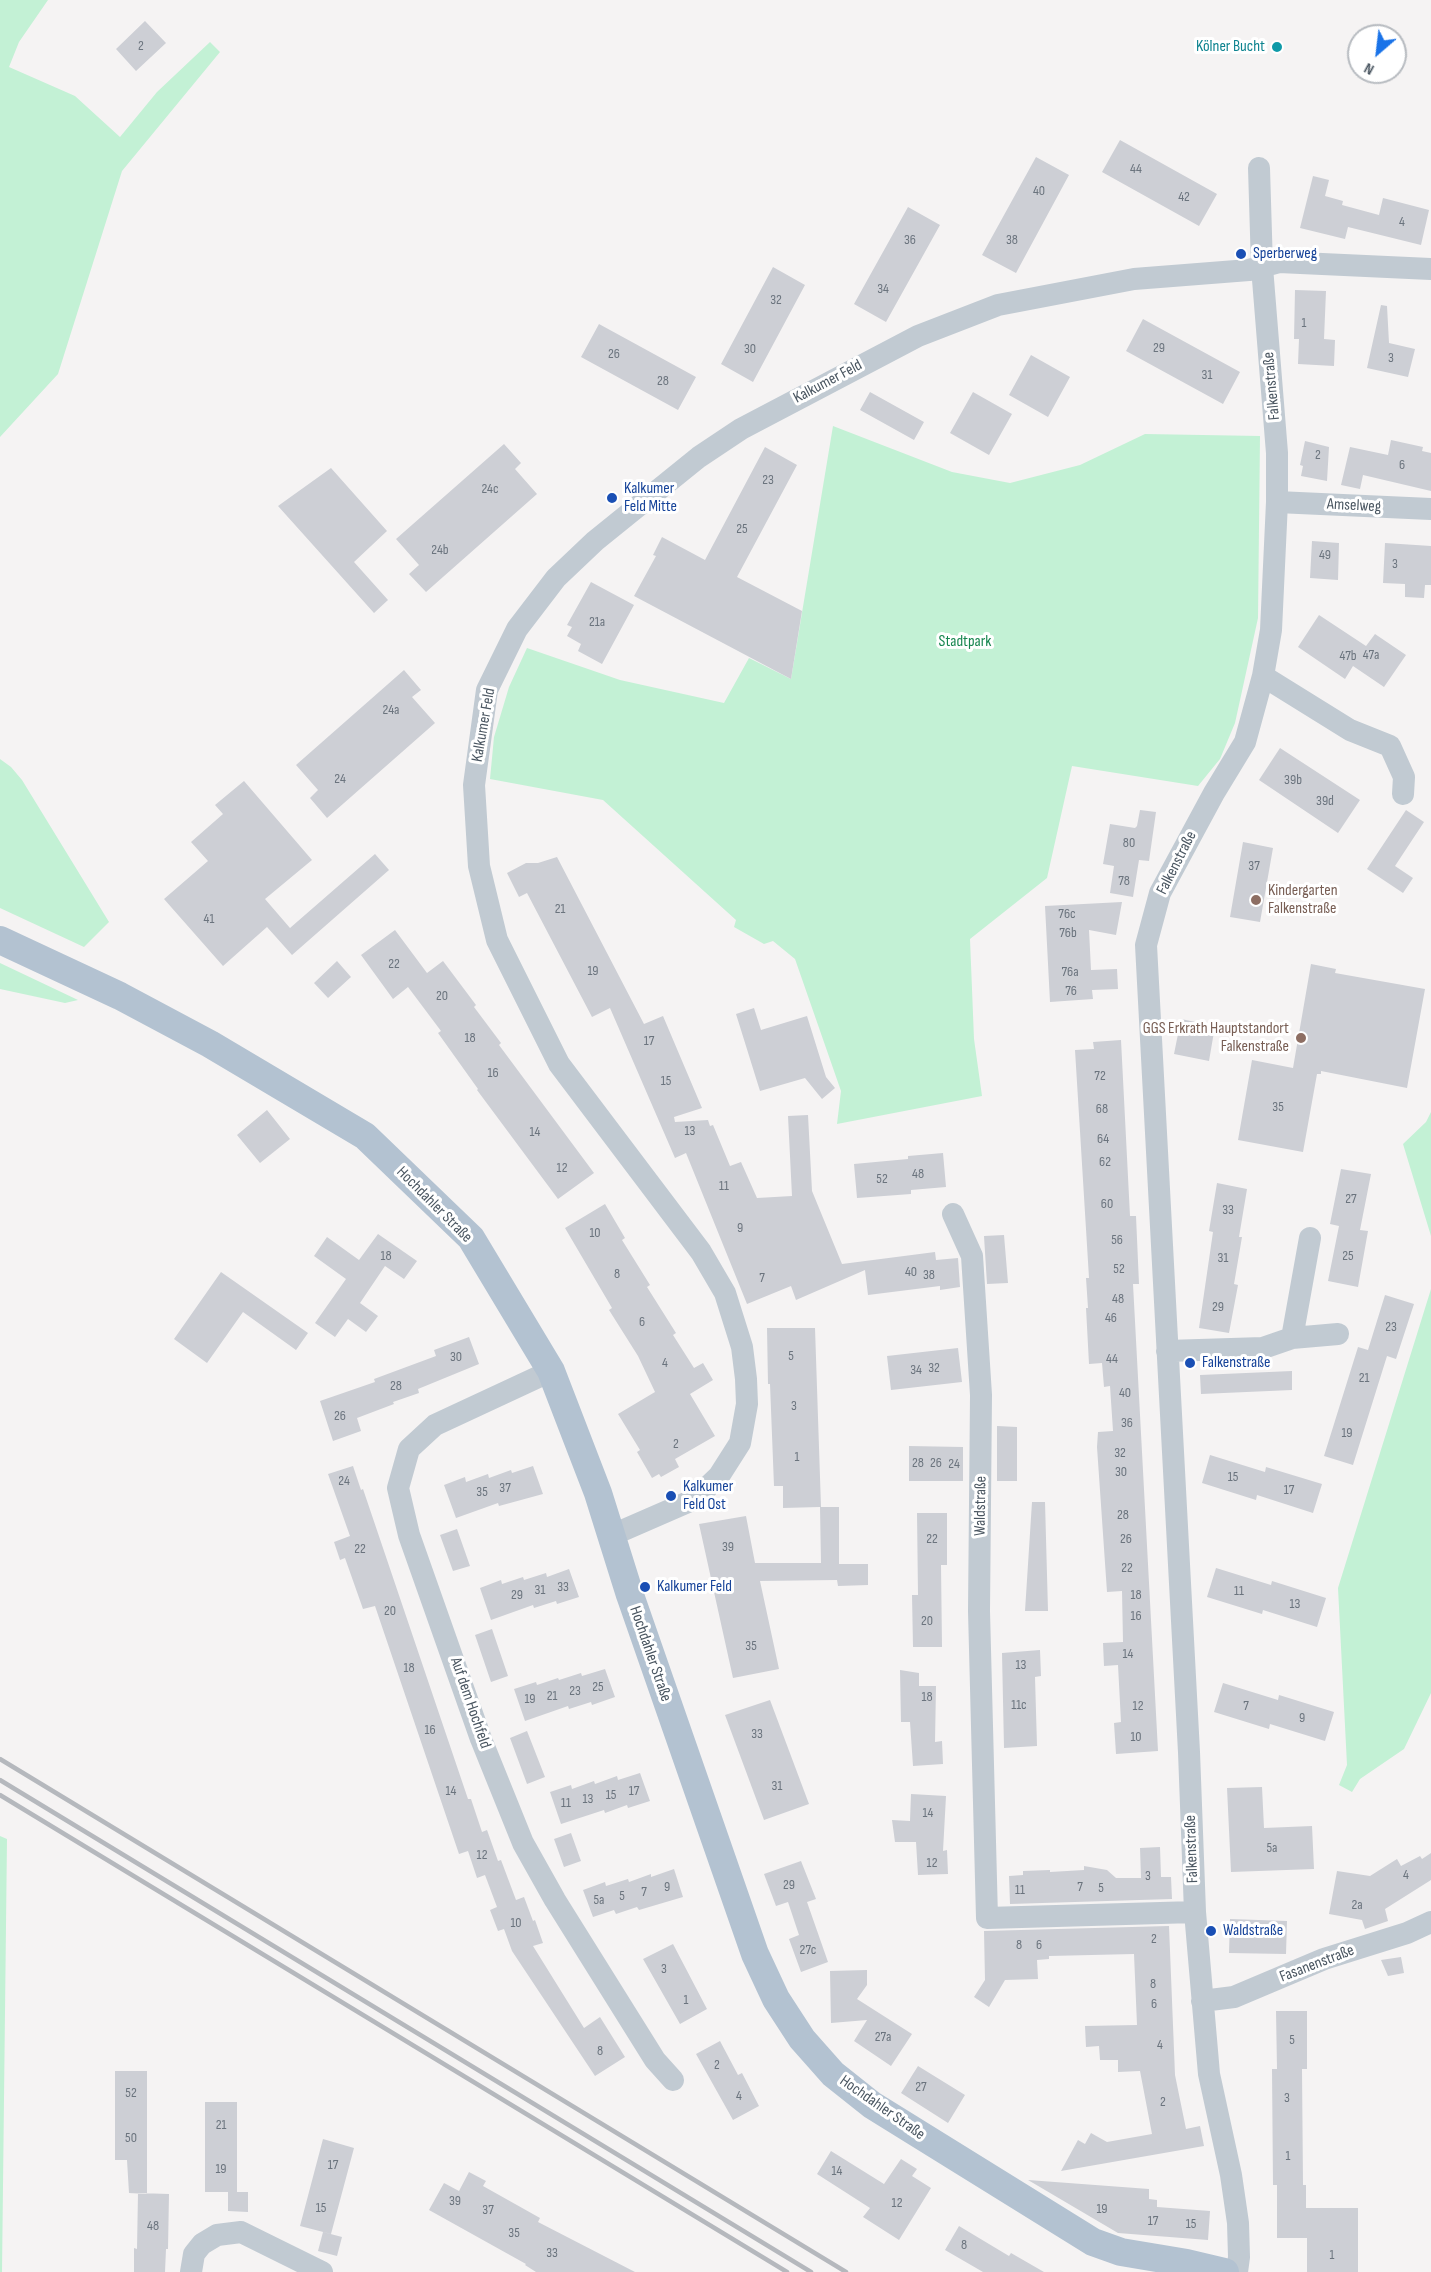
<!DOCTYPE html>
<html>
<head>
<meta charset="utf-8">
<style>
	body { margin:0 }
	#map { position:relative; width:1431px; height:2272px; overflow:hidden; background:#f5f3f3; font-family:"Sofia Sans Condensed",sans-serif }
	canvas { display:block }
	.north { position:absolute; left:1347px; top:24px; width:60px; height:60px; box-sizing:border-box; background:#fff; border:2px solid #b7bbc0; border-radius:50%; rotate:208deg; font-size:16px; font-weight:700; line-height:24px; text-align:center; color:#4a5661 }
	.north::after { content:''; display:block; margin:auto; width:21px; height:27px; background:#1a73e8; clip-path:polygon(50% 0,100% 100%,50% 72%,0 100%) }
</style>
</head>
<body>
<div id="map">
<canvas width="1431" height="2272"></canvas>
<div class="north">N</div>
</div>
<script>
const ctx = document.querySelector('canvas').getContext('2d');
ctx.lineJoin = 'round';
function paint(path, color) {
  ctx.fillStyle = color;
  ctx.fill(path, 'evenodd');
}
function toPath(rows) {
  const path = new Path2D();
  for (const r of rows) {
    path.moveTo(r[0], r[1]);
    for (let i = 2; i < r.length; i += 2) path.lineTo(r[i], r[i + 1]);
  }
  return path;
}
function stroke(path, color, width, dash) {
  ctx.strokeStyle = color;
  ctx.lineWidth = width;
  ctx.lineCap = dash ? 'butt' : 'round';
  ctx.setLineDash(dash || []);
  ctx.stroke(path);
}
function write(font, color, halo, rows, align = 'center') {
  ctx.font = font + ' "Sofia Sans Condensed",sans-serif';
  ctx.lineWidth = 6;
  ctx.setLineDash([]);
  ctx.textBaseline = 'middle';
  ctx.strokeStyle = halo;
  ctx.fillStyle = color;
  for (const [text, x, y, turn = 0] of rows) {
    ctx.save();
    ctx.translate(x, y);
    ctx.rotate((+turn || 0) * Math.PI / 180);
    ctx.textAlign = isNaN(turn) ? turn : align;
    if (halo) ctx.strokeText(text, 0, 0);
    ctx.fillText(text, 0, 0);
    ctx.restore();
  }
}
paint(toPath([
	[0,0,48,0,19,42,9,67,75,96,120,137,157,92,210,42,220,52,122,171,58,374,0,437],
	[833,426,952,472,1010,483,1080,465,1145,434,1260,436,1258,618,1235,723,1220,759,1198,786,1072,766,1047,878,970,939,974,1039,982,1096,837,1124,841,1091,795,959,773,941,764,944,734,927,736,920,603,800,490,779,494,737,509,687,527,648,620,680,724,703,749,658,791,679],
	[0,759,11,767,22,780,109,922,84,947,0,908],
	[0,963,78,1000,65,1003,0,989],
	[1431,1112,1431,1236,1403,1144,1426,1122],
	[1431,1289,1431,1693,1404,1749,1360,1779,1352,1792,1339,1785,1347,1765,1338,1588],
	[0,1836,7,1839,2,2272,0,2272]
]), '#c3f1d5');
paint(toPath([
	[145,21,166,43,136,71,116,49],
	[1120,140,1217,194,1199,226,1102,172],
	[1036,157,1069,175,1016,273,982,255],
	[1313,176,1329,180,1325,196,1343,201,1342,205,1379,215,1383,198,1429,210,1421,245,1348,227,1345,239,1300,228],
	[908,207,940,225,886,322,854,304],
	[773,267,805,285,753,382,721,364],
	[1295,290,1326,291,1324,339,1335,340,1334,366,1298,364,1299,339,1294,339],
	[1381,305,1387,306,1389,343,1415,349,1408,377,1367,368],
	[1143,319,1240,372,1223,404,1126,351],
	[599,324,696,377,678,410,581,357],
	[1031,355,1070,377,1048,417,1009,395],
	[870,392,924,422,914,440,860,410],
	[973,392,1012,414,989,455,950,433],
	[1391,440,1423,447,1422,451,1431,453,1431,491,1363,475,1360,489,1341,485,1350,447,1388,455],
	[1305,441,1329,447,1327,481,1301,476,1303,466,1300,465],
	[504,444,521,463,515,469,537,494,426,592,409,574,419,565,396,539],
	[765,447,797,465,737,577,802,611,791,679,634,596,656,556,653,555,662,537,705,560],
	[331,468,387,531,354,562,388,600,374,613,278,506],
	[1312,541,1339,543,1338,580,1310,578],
	[1385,543,1431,546,1431,585,1425,585,1424,598,1405,597,1405,584,1383,583],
	[591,582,634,605,602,664,578,651,581,644,567,636,572,627,567,625],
	[1319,615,1366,646,1375,634,1406,655,1384,687,1353,666,1345,679,1298,647],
	[404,670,421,690,412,697,435,723,327,818,310,798,318,790,296,765],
	[1280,748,1360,800,1338,833,1259,780],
	[244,781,312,860,265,899,290,928,375,854,389,870,292,955,267,927,223,966,164,899,208,861,191,842,223,814,215,805],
	[1140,810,1156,812,1149,861,1139,860,1133,897,1110,893,1114,866,1103,864,1110,824,1135,828,1137,826],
	[1406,810,1424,822,1395,866,1413,878,1403,893,1367,869],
	[1243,842,1273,848,1260,922,1230,917],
	[557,857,644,1024,663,1016,702,1108,674,1117,675,1122,708,1120,710,1126,713,1125,730,1166,741,1162,757,1198,792,1196,788,1116,808,1115,812,1191,842,1264,935,1252,936,1260,958,1258,960,1287,940,1290,940,1286,868,1295,865,1270,796,1300,791,1286,747,1304,686,1153,675,1158,610,1008,592,1017,527,893,519,897,507,873,526,863,538,863],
	[1122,902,1116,935,1089,930,1091,970,1117,969,1118,989,1092,990,1093,999,1050,1002,1045,906],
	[395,930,427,973,443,961,476,1005,474,1007,501,1043,499,1045,594,1173,558,1199,477,1090,478,1089,438,1033,441,1031,408,987,393,999,361,955],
	[337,961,351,977,328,998,314,983],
	[1311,964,1336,969,1335,973,1425,989,1407,1088,1321,1071,1321,1074,1317,1074,1303,1152,1238,1140,1252,1060,1293,1068],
	[754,1008,761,1030,807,1016,826,1077,835,1088,822,1099,805,1078,760,1091,736,1014],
	[1181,1019,1215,1026,1209,1061,1174,1054],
	[1121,1040,1130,1216,1136,1216,1139,1284,1133,1284,1158,1751,1116,1754,1114,1723,1121,1722,1118,1665,1104,1666,1103,1643,1123,1642,1122,1591,1107,1592,1097,1447,1098,1432,1113,1431,1110,1386,1104,1387,1102,1363,1089,1364,1086,1308,1088,1308,1086,1278,1089,1278,1075,1050,1094,1049,1093,1042],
	[267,1110,290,1139,260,1163,237,1135],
	[943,1153,946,1187,911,1190,911,1194,857,1198,854,1164,908,1159,908,1156],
	[1341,1169,1371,1174,1360,1230,1368,1231,1358,1287,1328,1281,1339,1226,1330,1224],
	[1217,1183,1247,1189,1239,1237,1242,1237,1234,1284,1238,1285,1229,1333,1199,1328,1213,1232,1209,1231],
	[605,1204,625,1238,622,1240,650,1285,647,1287,676,1333,673,1335,694,1368,703,1363,713,1380,690,1394,715,1436,675,1459,679,1467,661,1477,659,1474,652,1478,637,1452,640,1450,618,1414,655,1392,638,1356,609,1310,612,1308,565,1228],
	[378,1234,417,1261,404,1279,385,1266,360,1303,378,1316,366,1332,348,1319,335,1337,315,1323,346,1279,314,1256,327,1237,359,1260],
	[1004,1235,1008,1283,987,1284,984,1236],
	[221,1272,308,1333,296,1350,243,1312,207,1363,174,1339],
	[1385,1295,1414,1304,1396,1359,1387,1356,1353,1465,1324,1456,1358,1347,1368,1350],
	[767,1328,815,1328,821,1507,839,1507,839,1564,868,1564,868,1585,838,1586,837,1580,760,1581,779,1669,733,1678,699,1524,746,1516,755,1563,821,1563,820,1507,783,1508,783,1486,774,1486,770,1384,768,1384],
	[469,1337,479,1364,418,1389,419,1393,393,1402,394,1404,357,1418,361,1431,333,1441,320,1401,375,1382,374,1379,436,1356,434,1350],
	[958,1348,962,1382,891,1390,887,1356],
	[1292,1371,1292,1390,1201,1394,1200,1375],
	[997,1426,1017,1427,1017,1481,997,1481],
	[909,1446,963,1447,963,1481,909,1481],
	[1210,1455,1265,1472,1266,1467,1322,1484,1313,1513,1257,1495,1256,1500,1202,1483],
	[353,1466,361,1490,363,1489,468,1799,471,1799,482,1832,487,1830,498,1861,501,1860,516,1900,524,1897,533,1921,535,1920,543,1943,533,1946,584,2028,600,2017,625,2057,595,2076,512,1951,504,1929,498,1931,490,1910,497,1907,485,1875,477,1878,468,1851,459,1854,375,1606,363,1609,345,1558,340,1560,334,1542,350,1536,328,1474],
	[533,1466,543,1494,499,1506,498,1503,456,1518,444,1485,465,1477,466,1482,488,1474,489,1478,511,1470,512,1473],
	[1032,1502,1045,1502,1048,1611,1025,1611],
	[917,1513,947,1513,947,1565,941,1565,942,1647,913,1647,912,1595,918,1595],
	[457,1529,470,1566,453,1571,440,1535],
	[1216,1568,1271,1585,1272,1581,1326,1598,1317,1627,1263,1610,1262,1614,1207,1597],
	[569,1569,579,1597,557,1604,556,1601,534,1608,533,1605,491,1620,480,1588,501,1580,502,1584,523,1577,524,1580,546,1573,547,1577],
	[492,1629,508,1676,491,1682,475,1635],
	[1040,1650,1041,1676,1035,1677,1037,1746,1004,1748,1002,1653],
	[605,1669,615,1697,592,1705,591,1702,569,1709,568,1706,525,1721,514,1689,536,1682,537,1685,558,1678,559,1680,581,1673,582,1676],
	[900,1670,919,1673,919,1686,936,1686,935,1742,942,1741,943,1764,913,1766,910,1722,901,1722],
	[1223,1683,1278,1700,1279,1695,1334,1712,1325,1741,1270,1724,1269,1729,1214,1712],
	[770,1700,809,1804,764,1820,725,1715],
	[527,1731,545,1777,527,1784,510,1738],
	[640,1773,650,1801,628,1808,627,1805,605,1813,604,1810,561,1824,550,1792,571,1785,572,1789,594,1781,595,1784,617,1776,618,1780],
	[1262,1787,1264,1828,1312,1826,1314,1869,1231,1872,1227,1788],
	[911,1794,946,1796,943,1851,947,1850,948,1874,918,1875,916,1842,895,1842,892,1820,910,1821],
	[571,1833,581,1861,564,1867,554,1839],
	[1160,1847,1161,1877,1171,1877,1172,1899,1010,1904,1009,1876,1023,1875,1023,1871,1050,1870,1050,1872,1084,1870,1084,1866,1107,1870,1116,1878,1141,1878,1140,1848],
	[1431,1853,1431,1880,1385,1909,1388,1921,1365,1929,1362,1920,1329,1914,1337,1871,1370,1876,1397,1859,1401,1866,1420,1856,1422,1859],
	[801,1861,816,1899,807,1902,828,1962,801,1972,789,1939,799,1935,788,1902,776,1906,764,1874],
	[674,1869,683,1897,639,1910,637,1907,616,1914,614,1910,593,1917,583,1890,605,1882,606,1886,628,1879,629,1882,651,1874,651,1877],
	[1230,1919,1287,1921,1286,1954,1229,1953],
	[1169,1926,1175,2075,1186,2129,1200,2126,1204,2146,1061,2171,1078,2140,1085,2144,1091,2133,1107,2142,1152,2134,1140,2071,1118,2072,1118,2060,1100,2060,1099,2046,1086,2047,1085,2026,1137,2025,1134,1954,1049,1956,1049,1959,1037,1960,1038,1979,1005,1980,989,2007,974,1997,985,1980,984,1931],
	[673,1944,707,2009,680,2024,643,1959],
	[1401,1957,1404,1973,1388,1976,1381,1960],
	[867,1970,867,1985,857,1999,912,2034,891,2066,854,2041,867,2020,831,2023,830,1971],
	[1276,2011,1307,2011,1307,2069,1302,2069,1303,2185,1306,2185,1306,2208,1358,2208,1358,2272,1307,2272,1307,2238,1277,2238,1277,2185,1273,2185,1272,2069,1277,2069],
	[720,2041,738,2075,742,2073,759,2106,733,2120,696,2054],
	[918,2066,965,2095,948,2123,901,2093],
	[115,2071,147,2071,147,2194,129,2193,127,2160,115,2160],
	[205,2102,237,2102,237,2192,248,2192,248,2212,228,2211,228,2192,205,2192],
	[323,2139,354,2148,331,2234,300,2226],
	[831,2151,884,2184,901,2159,917,2169,912,2176,931,2188,899,2240,863,2217,870,2208,817,2174],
	[469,2172,486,2181,483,2186,540,2218,538,2222,635,2272,536,2272,525,2265,526,2264,429,2210,444,2183,459,2191],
	[1028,2180,1149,2189,1149,2199,1157,2200,1157,2207,1210,2211,1208,2240,1118,2233],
	[138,2193,169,2194,168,2249,166,2249,165,2272,134,2272,134,2248,137,2249],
	[959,2226,1009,2256,1011,2253,1044,2272,983,2272,945,2250],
	[323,2232,342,2237,337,2256,318,2251]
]), '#cdcfd5');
stroke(toPath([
	[1277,502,1431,509],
	[1263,676,1350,730,1390,746,1404,777,1403,794],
	[953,1214,972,1256,981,1395,979,1611,987,1918,1195,1912],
	[1292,1338,1310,1238],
	[1167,1351,1263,1348,1292,1338,1338,1334],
	[551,1371,435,1425,409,1449,398,1488,409,1535,481,1739,523,1843,555,1900,655,2060,673,2080],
	[610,1536,695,1499,719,1476,740,1443,747,1404,746,1379,742,1347,725,1293,701,1252,559,1064,497,940,479,866,474,785,487,690,517,629,556,578,595,541,699,457,741,429,918,336,998,305,1134,279,1249,270,1279,262,1431,269],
	[1202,2001,1234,1997,1324,1959,1407,1933,1431,1922],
	[191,2272,194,2254,202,2244,217,2235,241,2232,322,2272],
	[1237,2272,1239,2257,1238,2223,1231,2175,1209,2074,1195,1912,1189,1752,1146,945,1160,893,1214,793,1245,742,1263,676,1271,630,1277,502,1277,453,1262,267,1259,168]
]), '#c1cad2', 22);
stroke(toPath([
	[0,940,120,996,210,1044,365,1136,471,1238,551,1371,598,1493,630,1595,755,1954,776,1999,802,2039,833,2074,872,2105,1093,2242,1121,2252,1187,2263,1225,2272]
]), '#b3c2d1', 28);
stroke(toPath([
	[0,1759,846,2272],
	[0,1780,811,2272],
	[0,1795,787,2272]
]), '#b5b8bd', 4.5);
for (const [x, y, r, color] of [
	[1277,47,6,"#0f9aa8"],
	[1241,254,6,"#1a4fb4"],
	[612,498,6,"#1a4fb4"],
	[1256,900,6,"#8d6e63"],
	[1301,1038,6,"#8d6e63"],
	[1190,1363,6,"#1a4fb4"],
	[671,1496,6,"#1a4fb4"],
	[645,1587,6,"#1a4fb4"],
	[1211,1931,6,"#1a4fb4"]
]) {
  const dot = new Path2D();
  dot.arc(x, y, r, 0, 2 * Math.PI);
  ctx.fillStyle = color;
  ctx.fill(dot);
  stroke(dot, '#fff', 2);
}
write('14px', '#6b747e', null, [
	["2",141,46],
	["44",1136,169],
	["40",1039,191],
	["42",1184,197],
	["4",1402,222],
	["36",910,240],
	["38",1012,240],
	["34",883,289],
	["32",776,300],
	["1",1304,323],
	["29",1159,348],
	["30",750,349],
	["26",614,354],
	["3",1391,358],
	["31",1207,375],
	["28",663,381],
	["2",1318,455],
	["6",1402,465],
	["23",768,480],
	["24c",490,489],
	["25",742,529],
	["24b",440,550],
	["49",1325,555],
	["3",1395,564],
	["21a",597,622],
	["47a",1371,655],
	["47b",1348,656],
	["24a",391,710],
	["24",340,779],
	["39b",1293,780],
	["39d",1325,801],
	["80",1129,843],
	["37",1254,866],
	["78",1124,881],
	["21",560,909],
	["76c",1067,914],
	["41",209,919],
	["76b",1068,933],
	["22",394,964],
	["19",593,971],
	["76a",1070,972],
	["76",1071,991],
	["20",442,996],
	["18",470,1038],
	["17",649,1041],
	["16",493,1073],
	["72",1100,1076],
	["15",666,1081],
	["35",1278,1107],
	["68",1102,1109],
	["13",690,1131],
	["14",535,1132],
	["64",1103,1139],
	["62",1105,1162],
	["12",562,1168],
	["48",918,1174],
	["52",882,1179],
	["11",724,1186],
	["27",1351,1199],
	["60",1107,1204],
	["33",1228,1210],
	["9",740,1228],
	["10",595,1233],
	["56",1117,1240],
	["18",386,1256],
	["25",1348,1256],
	["31",1223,1258],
	["52",1119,1269],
	["40",911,1272],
	["8",617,1274],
	["38",929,1275],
	["7",762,1278],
	["48",1118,1299],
	["29",1218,1307],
	["46",1111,1318],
	["6",642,1322],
	["23",1391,1327],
	["5",791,1356],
	["30",456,1357],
	["44",1112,1359],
	["4",665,1363],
	["32",934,1368],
	["34",916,1370],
	["21",1364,1378],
	["28",396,1386],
	["40",1125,1393],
	["3",794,1406],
	["26",340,1416],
	["36",1127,1423],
	["19",1347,1433],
	["2",676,1444],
	["32",1120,1453],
	["1",797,1457],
	["28",918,1463],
	["26",936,1463],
	["24",954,1464],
	["30",1121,1472],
	["15",1233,1477],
	["24",344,1481],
	["37",505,1488],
	["17",1289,1490],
	["35",482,1492],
	["28",1123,1515],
	["22",932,1539],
	["26",1126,1539],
	["39",728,1547],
	["22",360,1549],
	["22",1127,1568],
	["33",563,1587],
	["31",540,1590],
	["11",1239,1591],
	["29",517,1595],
	["18",1136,1595],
	["13",1295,1604],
	["20",390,1611],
	["16",1136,1616],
	["20",927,1621],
	["35",751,1646],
	["14",1128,1654],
	["13",1021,1665],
	["18",409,1668],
	["25",598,1687],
	["23",575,1691],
	["21",552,1696],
	["18",927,1697],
	["19",530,1699],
	["11c",1019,1705],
	["12",1138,1706],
	["7",1246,1706],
	["9",1302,1718],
	["16",430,1730],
	["33",757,1734],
	["10",1136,1737],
	["31",777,1786],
	["14",451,1791],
	["17",634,1791],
	["15",611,1795],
	["13",588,1799],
	["11",566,1803],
	["14",928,1813],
	["5a",1272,1848],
	["12",482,1855],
	["12",932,1863],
	["4",1406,1875],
	["3",1148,1876],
	["29",789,1885],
	["9",667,1887],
	["7",1080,1887],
	["5",1101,1888],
	["11",1020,1890],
	["7",644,1892],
	["5",622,1896],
	["5a",599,1900],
	["2a",1357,1905],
	["10",516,1923],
	["2",1154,1939],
	["8",1019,1945],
	["6",1039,1945],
	["27c",808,1950],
	["3",664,1969],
	["8",1153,1984],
	["1",686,2000],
	["6",1154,2004],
	["27a",883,2037],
	["5",1292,2040],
	["4",1160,2045],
	["8",600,2051],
	["2",717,2065],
	["27",921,2087],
	["52",131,2093],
	["4",739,2096],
	["3",1287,2098],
	["2",1163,2102],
	["21",221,2125],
	["50",131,2138],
	["1",1288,2156],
	["17",333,2165],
	["19",221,2169],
	["14",837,2171],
	["39",455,2201],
	["12",897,2203],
	["15",321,2208],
	["19",1102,2209],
	["37",488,2210],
	["17",1153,2221],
	["15",1191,2224],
	["48",153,2226],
	["35",514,2233],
	["8",964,2245],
	["33",552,2253],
	["1",1332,2255]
]);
write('16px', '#0d838f', '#fff', [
	["Kölner Bucht",1265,47]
], 'right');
write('16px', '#164399', '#fff', [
	["Sperberweg",1253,254],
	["Kalkumer",624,489],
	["Feld Mitte",624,507],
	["Falkenstraße",1202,1363],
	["Kalkumer",683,1487],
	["Feld Ost",683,1505],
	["Kalkumer Feld",657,1587],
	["Waldstraße",1223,1931]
], 'left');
write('16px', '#4a5661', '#fff', [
	["Kalkumer Feld",828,382,-28],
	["Falkenstraße",1272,386,-95],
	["Amselweg",1354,506,3],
	["Kalkumer Feld",484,725,-80],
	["Falkenstraße",1177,863,-63],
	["Hochdahler Straße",434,1205,45],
	["Waldstraße",981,1506,-89],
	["Hochdahler Straße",650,1654,71],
	["Auf dem Hochfeld",470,1703,71],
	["Falkenstraße",1192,1849,-92],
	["Fasanenstraße",1317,1964,-21],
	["Hochdahler Straße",882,2108,35]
]);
write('16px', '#17864f', '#fff', [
	["Stadtpark",965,642]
]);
write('16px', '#785e54', '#fff', [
	["Kindergarten",1268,891],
	["Falkenstraße",1268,909],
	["GGS Erkrath Hauptstandort",1289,1029,"right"],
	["Falkenstraße",1289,1047,"right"]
], 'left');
</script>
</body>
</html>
